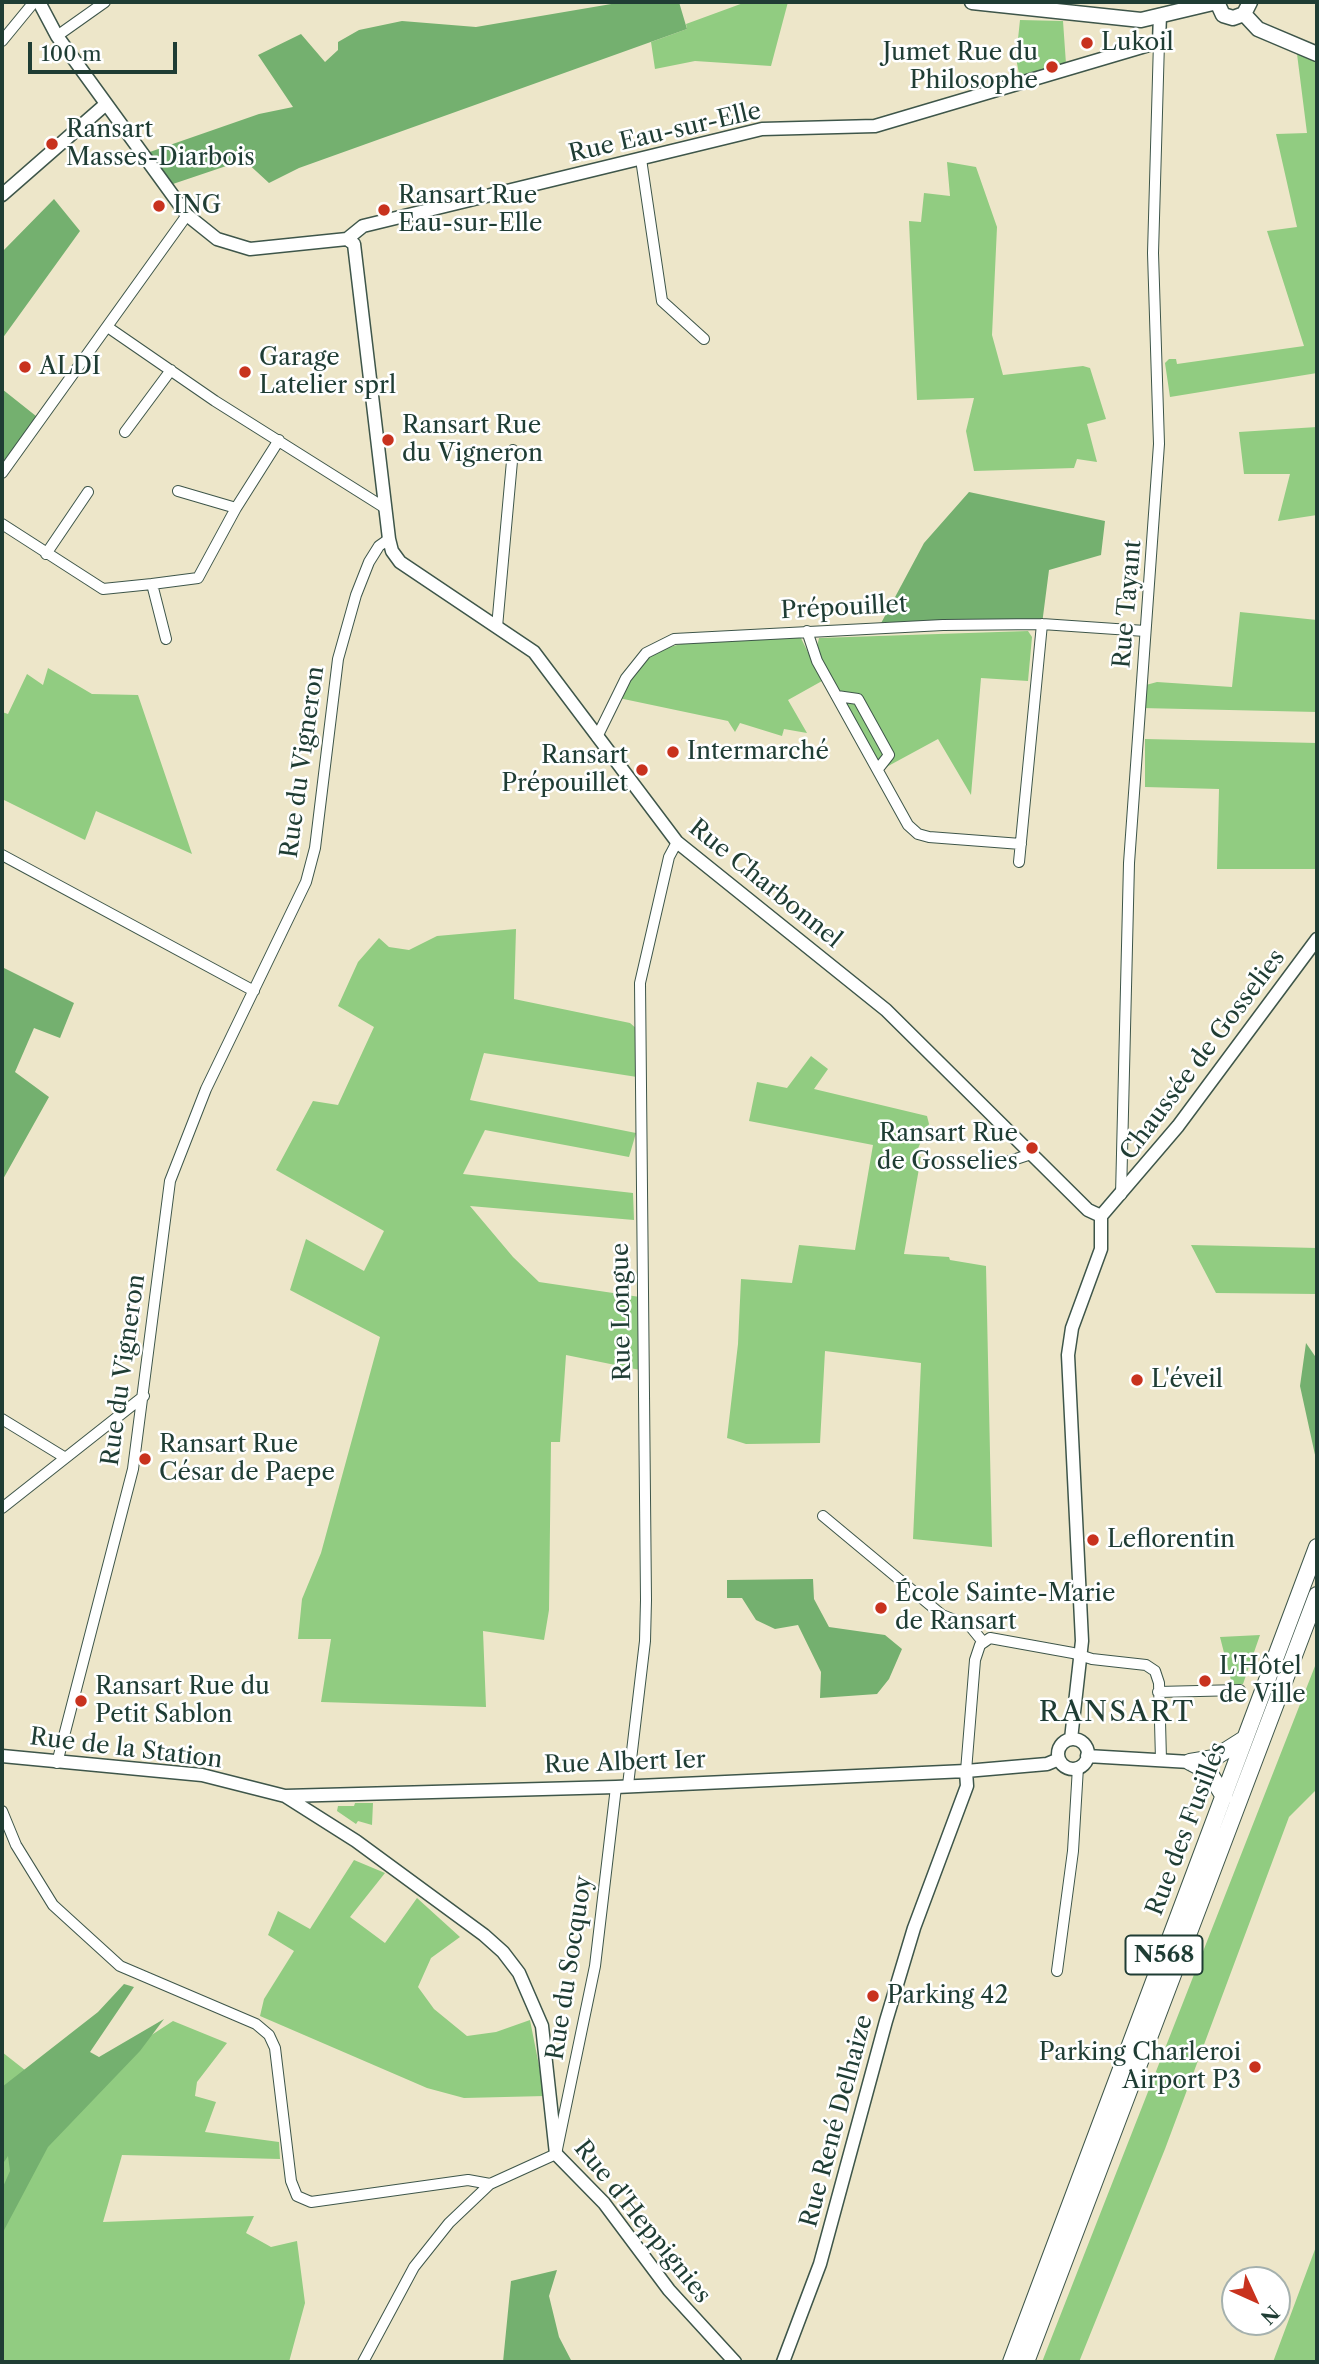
<!DOCTYPE html>
<html>
<head>
<meta charset="utf-8">
<style>
	body { margin:0 }
	#map { position:relative; width:1319px; height:2364px; overflow:hidden; background:#ede6c9; font-family:"Libre Caslon Text",serif }
	canvas { display:block }
	.frame { position:absolute; inset:0; border:4px solid #1f3d34; pointer-events:none }
	.north { position:absolute; left:1221px; top:2266px; width:70px; height:70px; box-sizing:border-box; background:#fff; border:2px solid #a5b1ae; border-radius:50%; rotate:135deg; font-size:19px; font-weight:700; line-height:28px; text-align:center; color:#1f3d34 }
	.north::after { content:''; display:block; margin:auto; width:24px; height:32px; background:#c8321e; clip-path:polygon(50% 0,100% 100%,50% 72%,0 100%) }
	.scale { position:absolute; left:28px; top:42px; width:149px; height:32px; box-sizing:border-box; border:4px solid #1f3d34; border-top:0; padding-left:9px; font-size:21px; line-height:24px; white-space:nowrap; color:#1f3d34; -webkit-text-stroke:5px #fff; paint-order:stroke }
</style>
</head>
<body>
<div id="map">
<canvas width="1319" height="2364"></canvas>
<div class="frame"></div>
<div class="north">N</div>
<div class="scale">100 m</div>
</div>
<script>
const ctx = document.querySelector('canvas').getContext('2d');
ctx.lineJoin = 'round';
function paint(path, color) {
  ctx.fillStyle = color;
  ctx.fill(path, 'evenodd');
}
function toPath(rows) {
  const path = new Path2D();
  for (const r of rows) {
    if (r.length === 3) {
      path.moveTo(r[0] + r[2], r[1]);
      path.arc(r[0], r[1], r[2], 0, 2 * Math.PI);
      continue;
    }
    path.moveTo(r[0], r[1]);
    for (let i = 2; i < r.length; i += 2) path.lineTo(r[i], r[i + 1]);
  }
  return path;
}
function stroke(path, color, width, dash) {
  ctx.strokeStyle = color;
  ctx.lineWidth = width;
  ctx.lineCap = dash ? 'butt' : 'round';
  ctx.setLineDash(dash || []);
  ctx.stroke(path);
}
function write(font, color, halo, rows, align = 'center') {
  ctx.font = font + ' "Libre Caslon Text",serif';
  ctx.lineWidth = 5;
  ctx.setLineDash([]);
  ctx.textBaseline = 'middle';
  ctx.strokeStyle = halo;
  ctx.fillStyle = color;
  for (const [text, x, y, turn = 0] of rows) {
    ctx.save();
    ctx.translate(x, y);
    ctx.rotate((+turn || 0) * Math.PI / 180);
    ctx.textAlign = isNaN(turn) ? turn : align;
    if (halo) ctx.strokeText(text, 0, 0);
    ctx.fillText(text, 0, 0);
    ctx.restore();
  }
}
paint(toPath([
	[746,2,788,2,771,66,695,61,655,69,651,42,687,29,686,24],
	[1020,20,1063,21,1066,64,1020,79,1016,58],
	[1296,46,1317,55,1317,373,1170,397,1165,363,1169,359,1176,359,1177,364,1304,346,1267,231,1297,227,1276,134,1307,133],
	[947,162,976,167,997,227,992,335,1003,375,1083,366,1090,368,1106,419,1087,424,1097,462,1077,459,1074,468,974,471,966,431,974,398,917,400,909,221,921,222,924,193,950,196],
	[1317,427,1317,515,1278,521,1290,474,1244,474,1239,432],
	[1240,612,1317,620,1317,712,1141,708,1146,685,1157,682,1232,687],
	[1028,631,1032,637,1028,681,981,678,971,795,938,739,879,771,815,655,819,638],
	[799,634,822,681,788,700,807,733,784,729,782,736,740,723,735,732,728,721,614,697,646,653,689,642],
	[48,668,92,694,138,695,192,854,96,811,85,840,2,799,2,712,8,714,27,674,43,685],
	[1145,739,1317,743,1317,869,1217,869,1219,789,1145,787],
	[516,929,514,999,630,1023,637,1029,637,1077,484,1053,470,1100,636,1133,629,1157,485,1130,463,1174,633,1193,634,1220,470,1206,513,1257,539,1282,640,1297,640,1370,566,1355,560,1442,551,1442,549,1610,544,1640,483,1631,486,1707,321,1702,331,1639,298,1639,302,1599,321,1553,380,1337,290,1290,306,1239,364,1271,384,1231,276,1170,313,1101,338,1105,374,1027,338,1006,358,962,379,938,389,947,409,950,437,936],
	[811,1056,828,1069,814,1089,927,1116,929,1124,915,1155,921,1157,904,1254,949,1257,950,1260,986,1266,992,1547,913,1539,921,1363,825,1351,820,1443,746,1444,727,1438,738,1344,741,1279,792,1283,799,1245,855,1250,873,1145,749,1121,757,1082,787,1088],
	[1191,1245,1317,1248,1317,1294,1216,1293],
	[1260,1635,1243,1684,1232,1684,1220,1637],
	[1317,1661,1317,1789,1289,1817,1165,2149,1079,2362,1042,2362],
	[355,1803,373,1803,372,1825,358,1821,356,1824,337,1811,338,1806,354,1806],
	[354,1860,385,1873,350,1917,385,1943,417,1898,460,1937,431,1958,418,1987,434,2009,467,2036,496,2032,530,2020,545,2096,464,2098,427,2088,260,2016,264,1999,294,1951,268,1935,278,1911,310,1929],
	[173,2021,227,2043,197,2082,195,2096,216,2102,205,2132,279,2142,280,2159,122,2155,103,2222,254,2216,246,2233,271,2247,297,2241,305,2303,289,2362,2,2362,2,2052,58,2096],
	[1317,2244,1317,2362,1273,2362]
]), '#91cc81');
paint(toPath([
	[623,2,679,2,687,29,299,168,269,183,244,160,167,186,144,154,259,114,293,107,258,55,301,34,325,62,338,50,338,42,359,30,402,21,476,27],
	[54,199,80,231,2,339,2,252],
	[2,389,41,420,2,472],
	[969,492,1105,521,1101,555,1049,570,1042,624,879,627,924,543],
	[2,967,74,1003,60,1038,34,1028,15,1072,49,1097,2,1181],
	[1306,1343,1317,1359,1317,1464,1300,1386],
	[813,1579,814,1599,829,1627,885,1635,902,1649,889,1679,877,1694,820,1698,821,1672,798,1625,775,1629,756,1620,742,1598,727,1598,727,1580],
	[124,1984,134,1987,90,2052,99,2057,164,2019,140,2051,48,2147,2,2234,2,2189,10,2171,8,2156,2,2165,2,2087,98,2012],
	[557,2270,549,2296,559,2337,572,2362,503,2362,511,2281]
]), '#74b06f');
const minor = toPath([
	[57,36,105,2],
	[2,41,34,2],
	[641,159,662,301,704,339],
	[109,328,215,401,385,508],
	[125,432,171,370],
	[2,473,187,215],
	[178,491,236,508],
	[2,524,103,589,152,584,166,639],
	[46,554,88,492],
	[152,584,198,578,236,508,279,440],
	[497,627,513,450],
	[807,631,817,661,908,825,918,834,929,837,1021,844],
	[837,696,858,699,889,755,878,769],
	[597,737,626,678,646,653,674,639,943,625,1042,624,1145,631],
	[2,855,254,991],
	[1019,862,1042,624],
	[985,1160,1001,1164,1031,1154],
	[1121,1195,1129,863,1159,444,1153,253,1159,42],
	[2,1419,64,1457],
	[2,1508,144,1396],
	[823,1516,942,1615,970,1626,983,1642],
	[1158,1692,1240,1690],
	[57,1763,133,1469,170,1181,206,1089,306,882,315,848,338,659,356,595,369,562,379,546,389,539],
	[966,1771,975,1660,980,1645,990,1638,1073,1653,1092,1659,1146,1665,1155,1671,1159,1683,1161,1760],
	[628,1785,645,1641,646,1600,640,983,669,857,677,842],
	[2,1811,16,1845,53,1905,120,1966,256,2024,269,2035,275,2048,291,2181,297,2196,311,2202,468,2180,490,2184],
	[1057,1971,1073,1851,1078,1767],
	[363,2362,414,2267,449,2223,490,2184,556,2154,595,1966,616,1787]
]);
const tertiary = toPath([
	[39,2,57,36,187,215,217,239,250,249,347,239],
	[2,195,106,104],
	[347,239,354,244,389,539,392,551,400,562,534,652,677,842,886,1010,1088,1210,1101,1216],
	[347,239,363,226,762,129,875,126,1159,42,1160,15],
	[1101,1216,1178,1126,1317,939],
	[1071,1739,1082,1641,1068,1355,1072,1328,1101,1249,1101,1216],
	[1073,1754,15],
	[2,1756,202,1775,285,1796,356,1841,484,1935,503,1952,519,1973,542,2026,556,2154,604,2203,669,2290,735,2362],
	[1087,1756,1190,1762],
	[285,1796,616,1787,966,1771,1047,1764,1059,1759],
	[783,2362,820,2264,886,2021,914,1928,967,1786,966,1771]
]);
const secondary = toPath([
	[972,2,1141,20,1217,2],
	[1217,2,1223,15,1233,18,1244,14,1250,2],
	[1244,14,1258,29,1317,54]
]);
const trunk = toPath([
	[1190,1762,1214,1758,1244,1739],
	[1190,1762,1209,1772,1224,1797],
	[1011,2362,1317,1547],
	[1026,2362,1317,1595]
]);
stroke(minor, '#3e564a', 12);
stroke(tertiary, '#3e564a', 15);
stroke(secondary, '#3e564a', 17);
stroke(trunk, '#3e564a', 18);
stroke(minor, '#fff', 10);
stroke(tertiary, '#fff', 12);
stroke(secondary, '#fff', 14);
stroke(trunk, '#fff', 16);
for (const [x, y, r, color] of [
	[1087,43,7,"#c8321e"],
	[1052,67,7,"#c8321e"],
	[52,144,7,"#c8321e"],
	[159,206,7,"#c8321e"],
	[384,210,7,"#c8321e"],
	[25,367,7,"#c8321e"],
	[245,372,7,"#c8321e"],
	[388,440,7,"#c8321e"],
	[673,752,7,"#c8321e"],
	[642,770,7,"#c8321e"],
	[1032,1148,7,"#c8321e"],
	[1137,1380,7,"#c8321e"],
	[145,1459,7,"#c8321e"],
	[1093,1540,7,"#c8321e"],
	[881,1608,7,"#c8321e"],
	[1205,1681,7,"#c8321e"],
	[81,1701,7,"#c8321e"],
	[873,1996,7,"#c8321e"],
	[1255,2067,7,"#c8321e"]
]) {
  const dot = new Path2D();
  dot.arc(x, y, r, 0, 2 * Math.PI);
  ctx.fillStyle = color;
  ctx.fill(dot);
  stroke(dot, '#fff', 2.5);
}
for (const [x, y, w] of [
	[1164,1955,77]
]) {
  const box = new Path2D();
  box.roundRect(x - w / 2, y - 19.5, w, 39, 5);
  ctx.fillStyle = '#fff';
  ctx.fill(box);
  stroke(box, '#1f3d34', 2);
}
write('bold 23px', '#1f3d34', null, [
	["N568",1164,1955]
]);
write('24px', '#1f3d34', '#fff', [
	["Lukoil",1101,43],
	["Jumet Rue du",1038,53,"right"],
	["Philosophe",1038,81,"right"],
	["Ransart",66,130],
	["Masses-Diarbois",66,158],
	["Ransart Rue",398,196],
	["Eau-sur-Elle",398,224],
	["ING",173,206],
	["Garage",259,358],
	["Latelier sprl",259,386],
	["ALDI",39,367],
	["Ransart Rue",402,426],
	["du Vigneron",402,454],
	["Intermarché",687,752],
	["Ransart",628,756,"right"],
	["Prépouillet",628,784,"right"],
	["Ransart Rue",1018,1134,"right"],
	["de Gosselies",1018,1162,"right"],
	["L'éveil",1151,1380],
	["Ransart Rue",159,1445],
	["César de Paepe",159,1473],
	["Leflorentin",1107,1540],
	["École Sainte-Marie",895,1594],
	["de Ransart",895,1622],
	["L'Hôtel",1219,1667],
	["de Ville",1219,1695],
	["Ransart Rue du",95,1687],
	["Petit Sablon",95,1715],
	["Parking 42",887,1996],
	["Parking Charleroi",1241,2053,"right"],
	["Airport P3",1241,2081,"right"]
], 'left');
write('24px', '#1f3d34', '#fff', [
	["Rue Eau-sur-Elle",665,133,-13],
	["Rue Tayant",1128,604,-85],
	["Prépouillet",844,608,-3],
	["Rue du Vigneron",303,762,-82],
	["Rue Charbonnel",765,884,39],
	["Chaussée de Gosselies",1203,1055,-53],
	["Rue Longue",622,1312,-91],
	["Rue du Vigneron",124,1370,-82],
	["Rue de la Station",126,1749,7],
	["Rue Albert Ier",625,1763,-2],
	["Rue des Fusillés",1187,1829,-69],
	["Rue du Socquoy",570,1968,-81],
	["Rue René Delhaize",837,2121,-75],
	["Rue d'Heppignies",642,2222,51]
]);
ctx.letterSpacing = '2px';
write('28px', '#1f3d34', '#fff', [
	["RANSART",1117,1713]
]);
ctx.letterSpacing = '0px';
</script>
</body>
</html>
